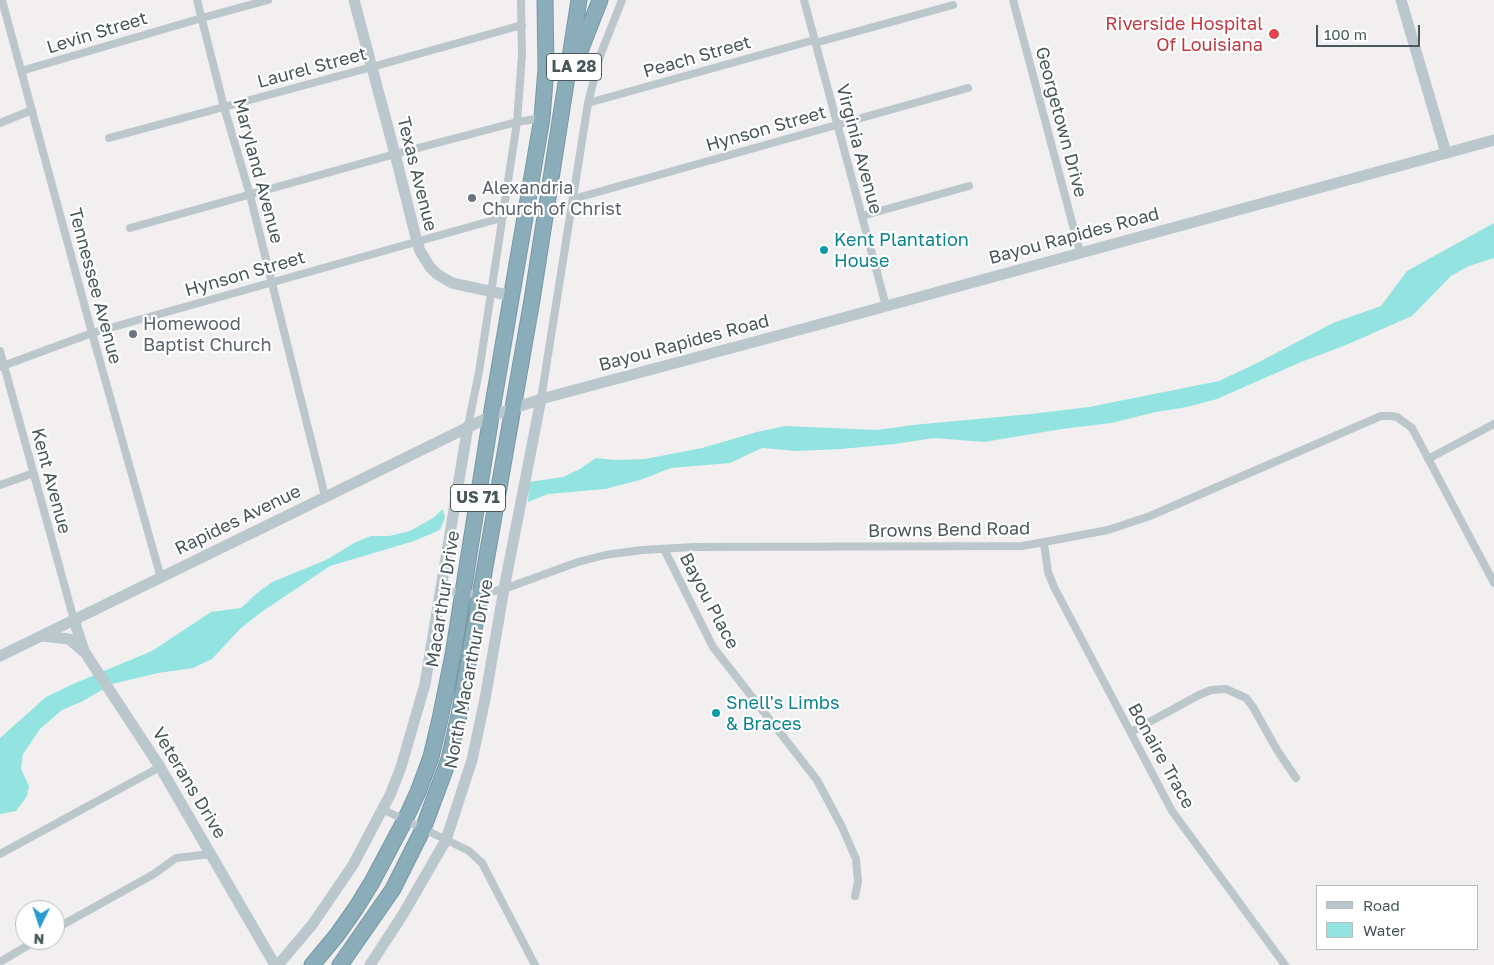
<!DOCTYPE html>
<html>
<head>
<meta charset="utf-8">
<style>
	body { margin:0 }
	#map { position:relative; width:1494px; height:965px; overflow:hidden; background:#f1eff0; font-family:"Golos Text",sans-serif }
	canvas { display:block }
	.legend { position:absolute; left:1316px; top:885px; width:162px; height:65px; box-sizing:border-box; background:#fff; border:1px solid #b6bcbd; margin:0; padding:6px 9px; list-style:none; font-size:15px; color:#49575b }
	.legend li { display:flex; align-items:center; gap:10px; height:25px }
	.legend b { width:25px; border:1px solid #b6bcbd }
	.north { position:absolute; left:15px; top:900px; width:50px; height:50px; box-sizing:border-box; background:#fff; border:1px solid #b6bcbd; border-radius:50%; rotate:184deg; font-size:14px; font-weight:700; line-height:20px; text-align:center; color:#49575b }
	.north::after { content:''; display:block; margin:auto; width:18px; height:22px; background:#2a9dd0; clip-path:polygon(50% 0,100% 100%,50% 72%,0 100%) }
	.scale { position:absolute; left:1316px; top:25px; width:104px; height:22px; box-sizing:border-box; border:2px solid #49575b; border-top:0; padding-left:6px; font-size:15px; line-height:18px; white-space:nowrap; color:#49575b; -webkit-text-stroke:4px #fff; paint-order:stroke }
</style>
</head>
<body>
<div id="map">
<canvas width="1494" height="965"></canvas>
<ul class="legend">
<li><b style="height:6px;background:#bac7cc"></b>Road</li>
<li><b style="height:14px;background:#93e4e0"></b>Water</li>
</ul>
<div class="north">N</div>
<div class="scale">100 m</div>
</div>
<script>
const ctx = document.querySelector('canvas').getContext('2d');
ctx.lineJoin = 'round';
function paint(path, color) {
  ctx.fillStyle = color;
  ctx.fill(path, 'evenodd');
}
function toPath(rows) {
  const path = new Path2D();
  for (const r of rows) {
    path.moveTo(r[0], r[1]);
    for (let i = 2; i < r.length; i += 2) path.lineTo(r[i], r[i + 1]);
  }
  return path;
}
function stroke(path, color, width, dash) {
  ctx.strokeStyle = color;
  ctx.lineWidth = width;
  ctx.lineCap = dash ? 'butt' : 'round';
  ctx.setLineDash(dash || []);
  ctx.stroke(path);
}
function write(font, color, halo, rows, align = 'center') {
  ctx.font = font + ' "Golos Text",sans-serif';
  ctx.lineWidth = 4.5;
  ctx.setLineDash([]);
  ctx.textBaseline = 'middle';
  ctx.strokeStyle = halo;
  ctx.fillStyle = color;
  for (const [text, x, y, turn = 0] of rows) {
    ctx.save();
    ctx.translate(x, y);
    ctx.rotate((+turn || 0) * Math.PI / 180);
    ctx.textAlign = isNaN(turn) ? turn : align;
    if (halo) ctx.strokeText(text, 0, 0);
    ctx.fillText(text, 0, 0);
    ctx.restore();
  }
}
paint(toPath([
	[1494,223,1494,258,1469,266,1451,276,1412,316,1346,345,1301,362,1217,399,1187,407,1156,412,1111,423,1062,429,984,442,934,438,895,444,841,449,797,451,762,448,730,463,671,468,640,480,605,489,548,494,528,502,529,482,563,477,580,469,596,458,616,460,645,459,702,448,757,432,785,426,877,430,913,425,1031,414,1089,407,1219,381,1255,364,1333,323,1381,306,1407,271],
	[443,509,445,518,440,530,414,541,330,566,260,613,240,629,212,659,193,668,158,673,112,684,83,701,62,710,40,729,23,754,21,769,29,786,27,796,16,811,0,814,0,738,46,697,73,684,152,651,211,612,241,608,256,594,272,582,326,560,354,543,371,536,389,536,410,531,433,518]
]), '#93e4e0');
const highway = toPath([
	[577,59,600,0],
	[312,965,337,935,356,908,372,882,405,820,418,792,431,757,440,719,453,655,491,416,542,118,546,69,545,0],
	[340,965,393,889,423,829,449,759,459,715,532,300,579,0]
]);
stroke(highway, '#7798a5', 17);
stroke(toPath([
	[2,0,92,333,161,578],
	[197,0,224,107,250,195,325,496],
	[804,0,886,306],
	[1013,0,1080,252],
	[815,43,953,5],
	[21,71,202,18,268,0],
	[588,103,814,40],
	[0,123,32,110],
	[109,138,372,67,522,25],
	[573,199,968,88],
	[862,216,969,186],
	[130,228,395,154,517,122,542,118],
	[0,351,74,620],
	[0,367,92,333,501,218],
	[541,399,588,103,600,56,622,0],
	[468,426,479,372,517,122,522,55,521,0],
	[1428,459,1494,424],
	[0,485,34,473],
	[1044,543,1048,572,1054,587,1172,811,1285,965],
	[664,549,713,647,817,780,842,827,856,859,858,882,855,896],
	[441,590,463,593,480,594,504,589,578,562,605,555,642,550,694,547,1022,546,1039,543,1108,530,1150,516,1381,416,1391,416,1397,417,1412,428,1494,583],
	[1131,732,1199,695,1211,690,1226,689,1246,698,1253,707,1277,750,1296,778],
	[382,809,459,846,469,851,482,863,535,965],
	[0,854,160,767],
	[55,929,154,874,176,858,211,854],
	[0,962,37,940]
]), '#bcc7cb', 8);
stroke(toPath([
	[354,0,395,154,417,242,420,251,430,267,437,274,452,283,512,296],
	[1401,0,1446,153],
	[74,620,84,651,160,767,275,965],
	[42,636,69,639,83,651],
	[0,656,491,416,541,399,806,328,1494,140],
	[278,965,312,925,353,865,391,793,401,767,425,684,468,426],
	[370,965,402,916,446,840,472,760,485,699,504,589,541,399]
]), '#bac7cc', 11);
stroke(highway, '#8badb9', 15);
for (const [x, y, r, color] of [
	[1274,34,6,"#e0444e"],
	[472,198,5,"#6b7280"],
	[824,250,5,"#0f9aa8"],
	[133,334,5,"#6b7280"],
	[716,713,5,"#0f9aa8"]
]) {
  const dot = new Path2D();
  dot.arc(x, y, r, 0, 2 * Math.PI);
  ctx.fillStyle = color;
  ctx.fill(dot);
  stroke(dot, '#fff', 2);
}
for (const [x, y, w] of [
	[574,67,55],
	[478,498,55]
]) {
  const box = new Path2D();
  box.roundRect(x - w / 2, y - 13.5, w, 27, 4);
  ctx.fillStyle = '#fff';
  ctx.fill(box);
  stroke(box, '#49575b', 1);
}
write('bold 16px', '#49575b', null, [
	["LA 28",574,67],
	["US 71",478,498]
]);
write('18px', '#be3a42', '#fff', [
	["Riverside Hospital",1263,24],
	["Of Louisiana",1263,45]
], 'right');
write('18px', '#49575b', '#fff', [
	["Levin Street",97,33,-17],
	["Peach Street",697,57,-16],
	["Laurel Street",312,68,-15],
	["Georgetown Drive",1061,122,75],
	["Hynson Street",766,129,-16],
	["Virginia Avenue",859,149,75],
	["Maryland Avenue",258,171,75],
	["Texas Avenue",417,174,76],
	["Bayou Rapides Road",1074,236,-15],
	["Hynson Street",245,274,-16],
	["Tennessee Avenue",95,286,75],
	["Bayou Rapides Road",684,343,-15],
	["Kent Avenue",51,481,75],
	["Rapides Avenue",238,520,-26],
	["Browns Bend Road",949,530,-1],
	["Macarthur Drive",443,599,-81],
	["Bayou Place",709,601,62],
	["North Macarthur Drive",469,674,-79],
	["Bonaire Trace",1161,756,61],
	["Veterans Drive",189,783,59]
]);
write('18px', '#5b616d', '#fff', [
	["Alexandria",482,188],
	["Church of Christ",482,209],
	["Homewood",143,324],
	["Baptist Church",143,345]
], 'left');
write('18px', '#0d838f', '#fff', [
	["Kent Plantation",834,240],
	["House",834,261],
	["Snell's Limbs",726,703],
	["& Braces",726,724]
], 'left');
</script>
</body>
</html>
